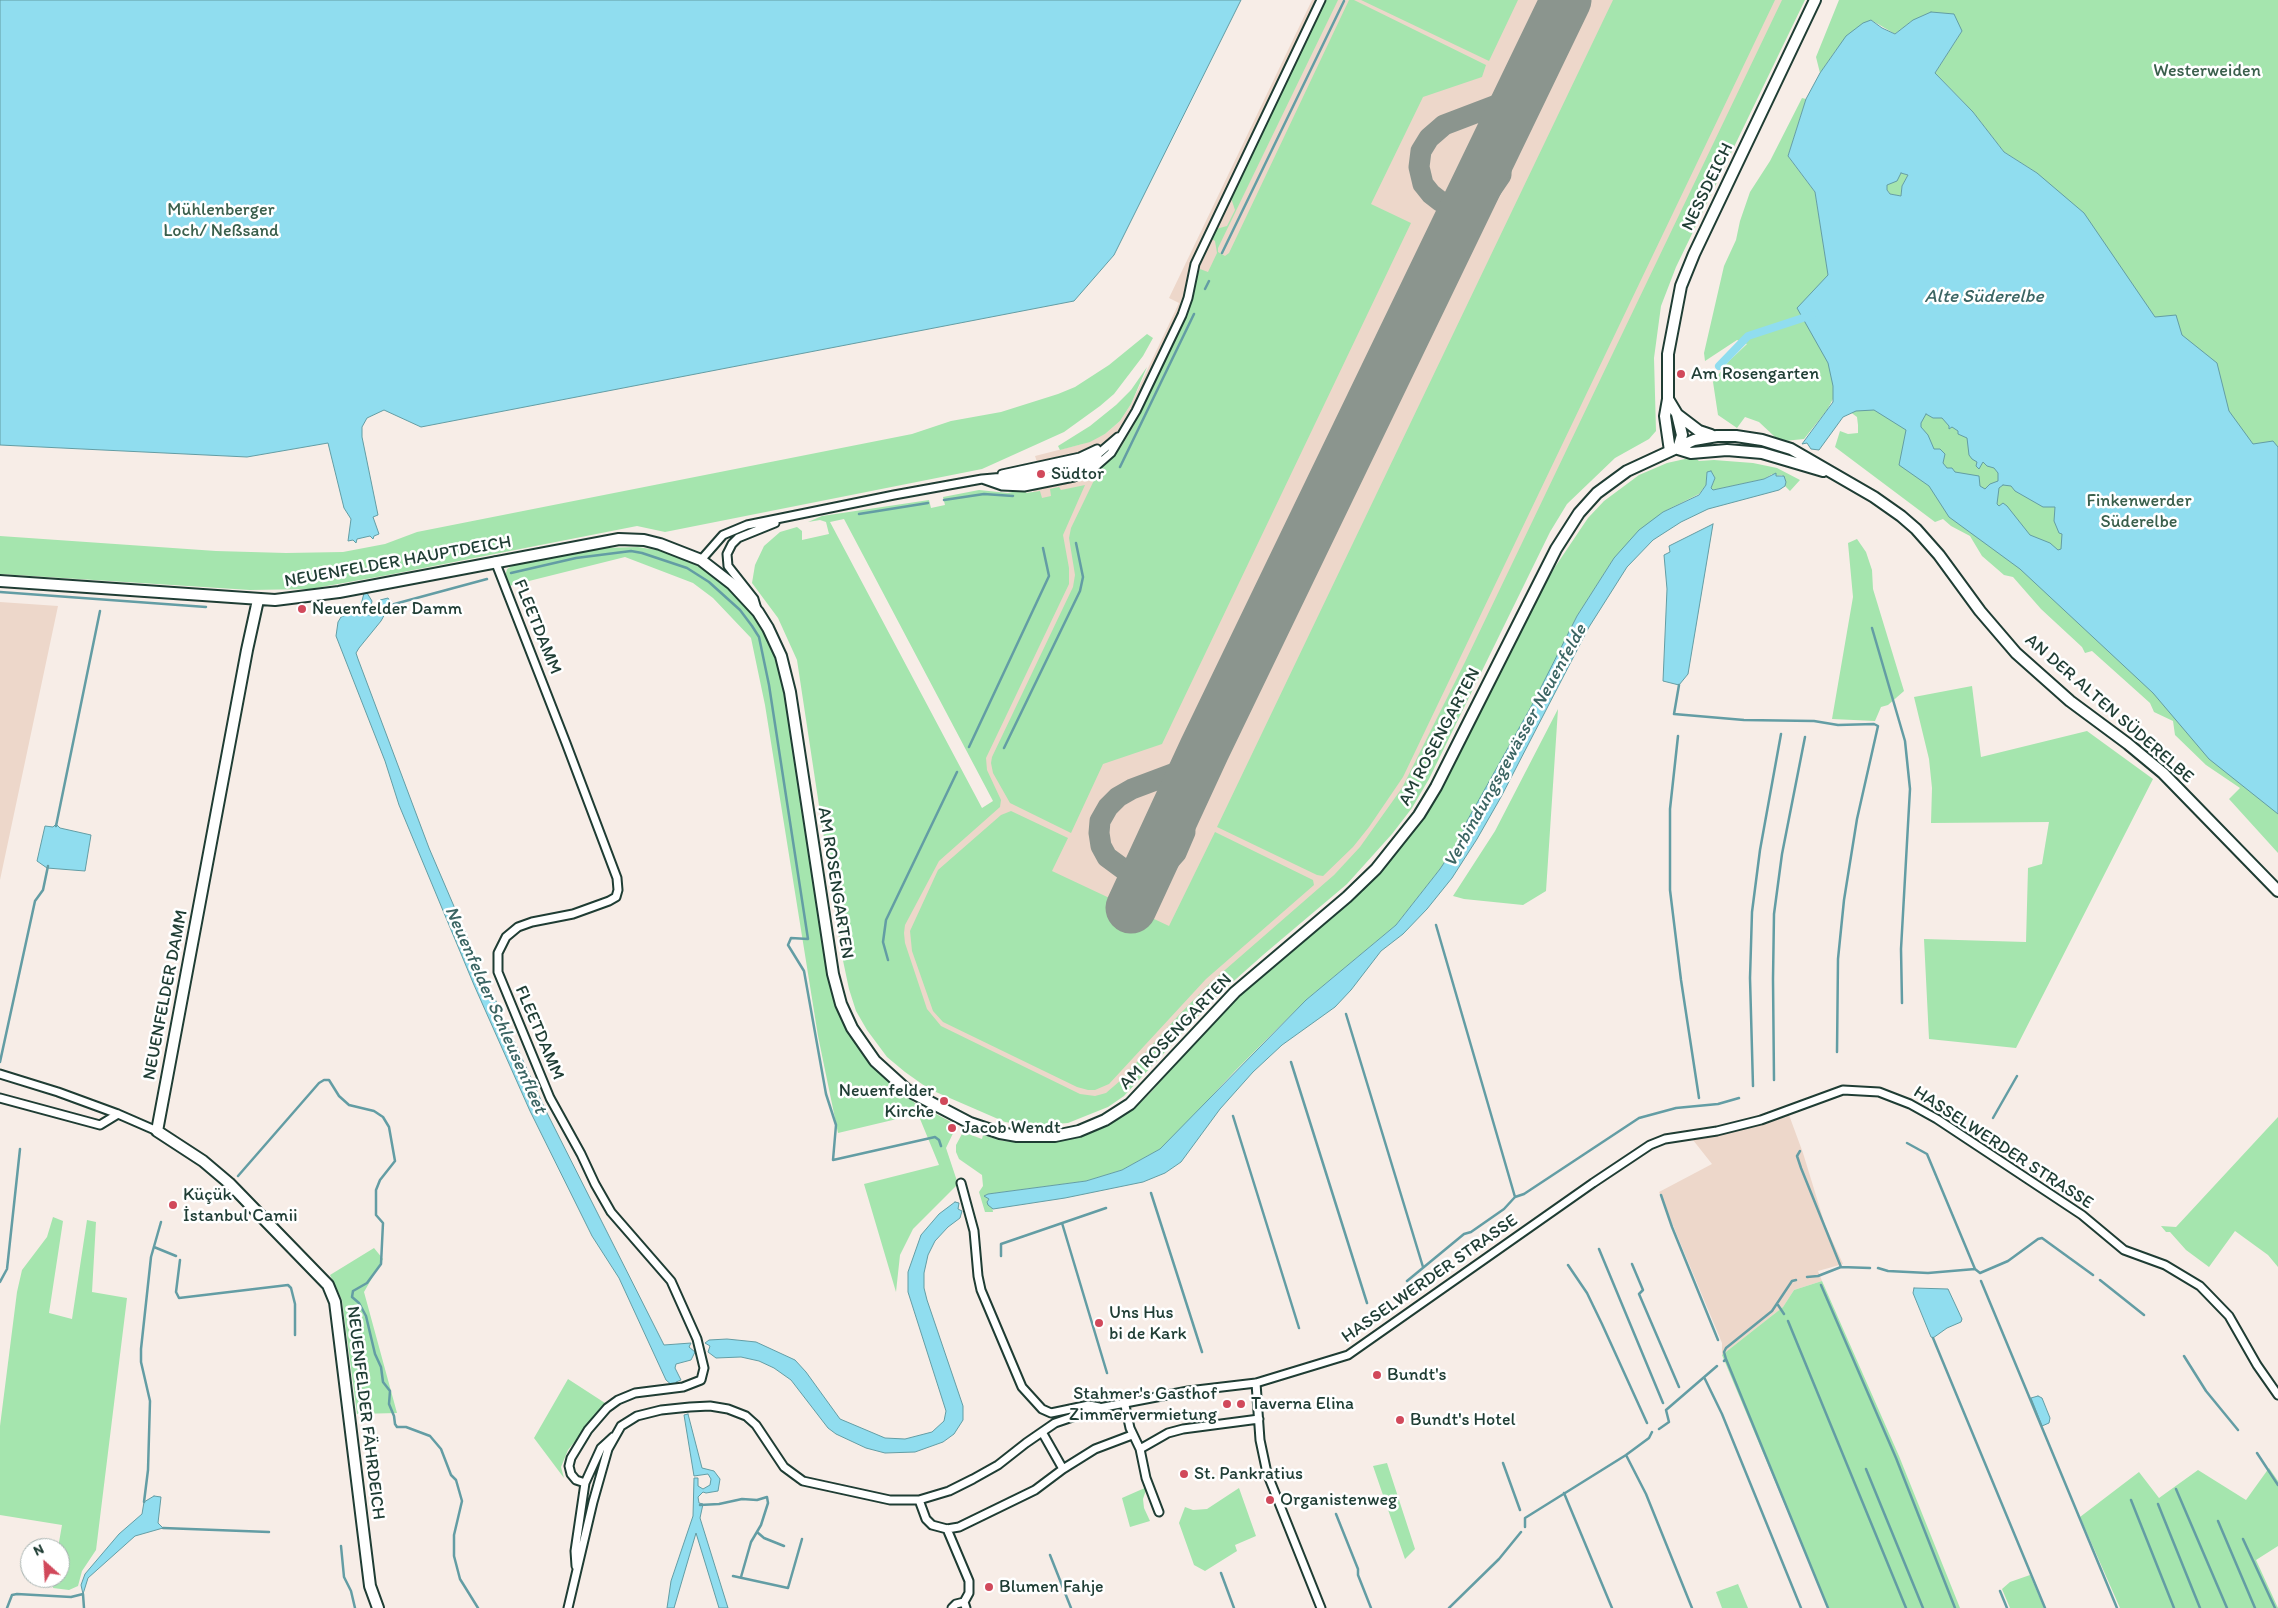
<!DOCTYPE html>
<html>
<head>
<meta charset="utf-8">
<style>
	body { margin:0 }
	#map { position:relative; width:2278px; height:1608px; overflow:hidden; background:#f7ede7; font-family:Itim,sans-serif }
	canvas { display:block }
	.north { position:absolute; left:20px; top:1538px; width:50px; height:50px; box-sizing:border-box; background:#fff; border:1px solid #a5b1ae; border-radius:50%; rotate:334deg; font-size:14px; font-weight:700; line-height:20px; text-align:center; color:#1f3d34 }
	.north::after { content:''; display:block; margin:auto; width:18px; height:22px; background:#d1495b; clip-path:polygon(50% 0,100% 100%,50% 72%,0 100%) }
</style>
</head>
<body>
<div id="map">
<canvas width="2278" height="1608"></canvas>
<div class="north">N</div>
</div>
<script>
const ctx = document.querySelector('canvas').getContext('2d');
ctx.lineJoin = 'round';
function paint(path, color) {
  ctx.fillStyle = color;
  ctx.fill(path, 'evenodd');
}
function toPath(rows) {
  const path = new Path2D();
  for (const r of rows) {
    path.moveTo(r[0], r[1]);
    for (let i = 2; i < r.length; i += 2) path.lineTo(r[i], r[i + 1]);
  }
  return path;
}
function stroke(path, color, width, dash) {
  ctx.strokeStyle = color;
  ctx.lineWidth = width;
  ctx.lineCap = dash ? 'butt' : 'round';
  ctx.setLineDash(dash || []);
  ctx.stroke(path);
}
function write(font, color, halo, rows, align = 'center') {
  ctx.font = font + ' Itim,sans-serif';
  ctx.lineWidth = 5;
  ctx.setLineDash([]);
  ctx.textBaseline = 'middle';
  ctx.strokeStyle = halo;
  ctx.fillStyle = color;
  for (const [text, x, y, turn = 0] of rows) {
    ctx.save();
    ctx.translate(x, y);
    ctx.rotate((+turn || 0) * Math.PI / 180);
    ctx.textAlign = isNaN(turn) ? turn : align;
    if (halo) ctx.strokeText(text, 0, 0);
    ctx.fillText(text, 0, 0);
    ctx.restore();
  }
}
paint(toPath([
	[1312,0,1787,0,1459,685,1383,826,1129,1082,1088,1103,933,1027,898,937,932,859,997,805,978,763,1036,504,1028,464,1037,462,1035,456,1082,444,1105,434,1120,421,1131,404,1179,303,1169,298],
	[0,602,58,606,0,880],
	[1789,1115,1803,1153,1825,1225,1843,1264,1818,1271,1822,1281,1794,1290,1783,1307,1722,1355,1722,1343,1659,1192,1712,1164,1693,1140,1744,1129]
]), '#edd7ca');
paint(toPath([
	[1326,0,1338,0,1218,248,1218,252,1225,256,1229,253,1349,0,1354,0,1486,65,1482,77,1423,97,1371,204,1411,223,1162,744,1103,764,1071,833,1010,803,993,773,991,763,992,757,1073,587,1075,575,1069,538,1071,528,1099,470,1121,447,1133,427,1189,310,1196,278,1200,269,1208,272,1217,253,1215,241,1212,239,1216,229,1227,226,1235,210,1231,198],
	[1361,0,1518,0,1489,61],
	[1613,0,1775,0,1403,777,1369,827,1353,847,1323,876,1317,875,1217,827],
	[1782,0,1805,0,1676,267,1661,306,1654,358,1656,431,1649,439,1615,458,1567,504,1550,532,1429,779,1412,808,1392,834,1347,884,1263,955,1217,996,1124,1096,1108,1107,1068,1123,1032,1126,1005,1122,929,1089,905,1072,887,1057,867,1030,856,1011,849,989,841,951,797,660,778,618,752,583,755,565,764,546,780,532,797,527,802,531,802,540,829,534,826,522,820,520,808,522,822,516,929,500,931,508,945,505,943,497,979,490,1008,493,1025,489,1026,493,1040,491,1042,498,1051,496,1050,489,1059,487,1061,490,1085,485,1063,535,1069,568,1069,584,986,758,987,770,1001,800,1000,807,939,861,905,925,904,933,905,943,927,1009,941,1026,1080,1094,1095,1096,1106,1093,1121,1080,1177,1017,1210,983,1334,875,1360,847,1402,788,1465,662],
	[844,519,993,801,982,808,830,522],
	[1839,0,2278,0,2278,853,2229,799,2240,788,2206,765,2175,735,2173,721,2154,712,2150,703,2092,651,2085,653,2082,647,2041,609,2013,577,2004,575,1982,556,1970,536,1951,526,1943,519,1935,522,1835,447,1840,431,1848,434,1858,433,1858,425,1857,417,1833,399,1827,410,1804,439,1784,441,1775,437,1759,422,1745,417,1737,428,1718,415,1713,382,1728,362,1747,344,1737,340,1705,361,1704,353,1724,266,1736,240,1740,221,1750,192,1770,161,1802,98,1806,99,1788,156,1815,192,1827,266,2037,173,2004,152,1973,112,1935,73,1962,31,1913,20,1895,34,1871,20,1836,50,1820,73,1816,57],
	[1901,173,1908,175,1902,186,1901,196,1890,194,1887,190,1887,185],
	[1147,334,1153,338,1143,356,1114,394,1100,406,1064,432,982,469,665,532,637,526,388,575,310,589,250,590,0,574,0,536,216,551,286,553,343,552,385,544,417,532,912,434,951,421,1001,412,1058,394,1075,387,1109,365],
	[1147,367,1131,404,1120,421,1105,434,1090,442,1060,450,1058,446,1090,426,1116,405,1131,390],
	[1694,457,1699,461,1714,460,1753,463,1777,468,1800,480,1790,491,1785,486,1786,482,1782,475,1775,476,1772,474,1764,479,1713,490,1711,488,1715,478,1711,471,1707,472,1706,485,1699,494,1663,512,1614,558,1577,616,1532,705,1467,821,1460,839,1440,869,1396,925,1306,1000,1235,1071,1176,1134,1160,1149,1142,1159,1122,1170,1086,1181,988,1194,984,1196,989,1197,987,1202,992,1206,993,1212,985,1212,979,1192,983,1186,982,1175,959,1159,956,1152,956,1145,963,1132,982,1139,983,1135,1003,1141,1029,1143,1067,1140,1107,1126,1139,1104,1152,1091,1208,1026,1257,980,1350,902,1404,844,1438,794,1524,620,1555,567,1588,518,1604,501,1639,475,1667,463],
	[1857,539,1866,552,1872,570,1873,589,1904,691,1888,705,1881,707,1875,721,1832,719,1853,597,1848,543],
	[638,547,669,552,709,572,746,606,764,630,777,659,783,680,828,975,837,1006,855,1042,883,1077,915,1103,957,1125,946,1148,958,1184,913,1229,900,1255,896,1292,864,1184,939,1165,918,1114,838,1133,818,1036,765,705,751,638,713,598,693,583,625,557,509,586,505,577,507,569,518,562,600,548],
	[1972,686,1981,757,2087,731,2153,779,2016,1048,1929,1039,1924,939,2026,942,2028,868,2042,864,2049,822,1931,823,1932,788,1929,759,1914,697],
	[1558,709,1546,891,1523,905,1464,899,1453,896,1495,831],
	[1011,811,1068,838,1052,871,1169,926,1215,832,1313,880,1314,885,1206,979,1109,1084,1095,1090,1088,1090,1077,1087,943,1022,933,1011,912,951,910,931,938,870,1001,815],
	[2278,1117,2278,1267,2268,1255,2235,1231,2209,1267,2186,1250,2170,1232,2166,1232,2161,1226,2176,1227],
	[53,1217,63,1221,49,1313,72,1319,87,1220,96,1222,92,1292,127,1298,96,1550,82,1571,78,1586,69,1590,53,1588,54,1578,60,1578,58,1548,62,1525,0,1515,0,1426,17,1292,22,1270,47,1237],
	[374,1248,383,1259,364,1292,397,1413,357,1414,342,1300,330,1275],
	[1822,1281,1899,1456,1960,1608,1828,1608,1722,1355,1783,1307,1794,1290],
	[568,1379,605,1403,568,1450,561,1467,564,1478,534,1438],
	[1387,1463,1415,1549,1405,1559,1373,1466],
	[2269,1468,2278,1481,2278,1546,2256,1560,2278,1608,2120,1608,2080,1517,2139,1472,2159,1498,2198,1470,2246,1500],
	[1147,1487,1143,1499,1144,1508,1150,1521,1130,1527,1122,1498],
	[1239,1488,1256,1536,1235,1545,1237,1551,1205,1571,1194,1565,1179,1523,1185,1507,1193,1510,1207,1509],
	[2030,1575,2044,1608,2010,1608,2002,1589,2010,1582],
	[1738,1584,1748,1608,1722,1608,1716,1592]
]), '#a5e5ae');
const water = toPath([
	[0,0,1241,0,1114,255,1074,301,421,427,384,410,367,418,362,427,362,437,378,515,373,517,379,534,374,536,373,539,370,536,357,539,356,543,353,540,348,541,351,519,344,508,328,443,247,457,0,445,0,0],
	[1931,12,1954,14,1962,31,1935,73,1973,112,2004,152,2037,173,2084,213,2155,317,2176,315,2182,335,2217,363,2229,411,2253,444,2273,441,2278,447,2278,814,2209,759,2153,693,2020,569,1949,517,1929,486,1899,465,1906,430,1874,410,1856,411,1843,417,1819,450,1811,449,1807,443,1802,444,1833,402,1833,386,1828,363,1797,308,1828,275,1815,192,1788,156,1806,99,1820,73,1846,36,1863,23,1871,20,1882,28,1895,34,1913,20,1931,12],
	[1901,173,1908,175,1902,186,1901,196,1890,194,1887,190,1887,185,1897,181,1901,173],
	[1926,414,1933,418,1942,418,1949,426,1949,429,1952,427,1958,431,1958,434,1967,438,1969,455,1972,459,1977,462,1976,466,1979,469,1983,462,1987,466,1994,468,1998,473,1998,481,1990,484,1985,489,1980,486,1979,476,1955,472,1952,468,1947,468,1943,463,1945,454,1940,449,1934,449,1928,435,1921,427,1921,423,1926,414],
	[2003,485,2011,486,2015,491,2043,507,2055,507,2054,521,2059,533,2062,534,2061,549,2058,550,2050,543,2030,535,2007,506,2003,503,1999,506,1997,504,1999,488,2003,485],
	[1711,471,1715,478,1711,488,1713,490,1764,479,1776,473,1776,476,1784,476,1786,482,1785,486,1779,490,1708,509,1681,522,1653,540,1627,567,1589,627,1501,797,1477,839,1452,878,1427,909,1403,934,1381,951,1351,990,1335,1007,1282,1045,1253,1072,1220,1109,1181,1162,1165,1173,1143,1182,1065,1198,993,1209,988,1205,987,1202,989,1199,984,1196,988,1194,1086,1181,1122,1170,1160,1149,1306,1000,1396,925,1440,869,1460,839,1467,821,1532,705,1577,616,1614,558,1639,530,1663,512,1699,495,1706,485,1707,472,1711,471],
	[1713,524,1688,674,1679,685,1663,681,1667,589,1664,555,1670,552,1669,546,1713,524],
	[364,593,367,593,372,601,369,616,374,611,377,604,380,604,380,600,388,598,390,601,392,601,381,621,359,648,356,653,358,659,429,848,471,946,545,1109,664,1345,691,1343,689,1347,695,1352,691,1360,676,1364,675,1368,681,1380,676,1382,677,1385,673,1386,666,1380,619,1278,592,1236,530,1111,474,985,399,805,385,761,336,636,338,622,341,617,360,609,364,593],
	[56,824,60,828,91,835,85,871,47,868,37,861,45,826,53,827,56,824],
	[955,1202,959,1203,958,1209,962,1211,960,1218,948,1227,935,1241,928,1255,924,1273,924,1288,927,1300,963,1406,963,1420,954,1434,943,1442,915,1452,885,1453,866,1448,836,1434,828,1428,791,1380,774,1368,759,1361,741,1357,716,1358,708,1352,710,1346,705,1343,709,1340,727,1339,756,1342,795,1360,806,1372,840,1419,885,1438,905,1439,932,1432,944,1421,946,1411,908,1292,908,1272,921,1235,939,1214,955,1202],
	[1914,1288,1948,1289,1962,1319,1961,1322,1947,1328,1933,1338,1931,1337,1913,1293,1914,1288],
	[2038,1396,2042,1398,2050,1418,2049,1423,2042,1426,2031,1398,2038,1396],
	[688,1414,702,1468,714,1471,720,1479,718,1491,706,1493,703,1492,698,1497,699,1503,703,1504,700,1518,728,1608,719,1608,696,1533,674,1608,667,1608,671,1581,693,1516,694,1478,698,1478,698,1486,703,1489,710,1485,711,1479,708,1474,694,1476,684,1415,688,1414],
	[154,1496,161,1497,158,1523,163,1528,135,1536,88,1578,83,1594,81,1585,85,1574,119,1534,142,1514,144,1502,154,1496]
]);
paint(water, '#90ddef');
stroke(water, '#639da4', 1);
stroke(toPath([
	[1222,253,1344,1],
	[1205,289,1209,281],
	[1120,467,1194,314],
	[944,500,984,494,1013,496],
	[859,514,928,503],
	[511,573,576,558,631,551,642,553,687,568,709,582,740,610,752,626,759,637,769,685,808,939,791,938,788,945,804,971,826,1094,836,1125,833,1160,935,1137,939,1140,941,1146],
	[0,592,206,607],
	[387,606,487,579],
	[1872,628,1905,741,1910,789,1901,949,1902,1003],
	[1679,685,1674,714,1744,720,1814,721,1838,725,1874,724,1878,726,1857,819,1844,900,1838,959,1837,1052],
	[1678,736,1670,809,1670,890,1681,980,1699,1098],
	[969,747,1049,576,1043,548],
	[1004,748,1080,591,1083,577,1076,543],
	[56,826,100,611],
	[1436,925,1515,1197],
	[888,960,883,942,886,920,957,772],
	[1346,1014,1423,1267],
	[0,1062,35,901,43,890,48,866],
	[1291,1062,1367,1303],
	[1774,1080,1773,979,1774,914,1782,854,1805,737],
	[1753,1086,1750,978,1752,912,1760,850,1781,734],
	[1233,1116,1299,1328],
	[1993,1118,2017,1076],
	[1907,1143,1927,1154,1975,1269],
	[1800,1151,1797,1156,1801,1168,1841,1267],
	[238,1176,319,1083,324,1080,329,1080,339,1096,349,1105,374,1111,383,1117,389,1127,395,1161,380,1180,376,1190,376,1215,383,1223,381,1264,367,1283,353,1291,352,1297,359,1303,366,1316,375,1354,381,1367,383,1382,390,1391,389,1404,394,1416,395,1424,397,1427,406,1427,430,1436,441,1449,451,1475,456,1480,462,1501,454,1535,454,1556,460,1579,478,1608],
	[1151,1193,1202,1352],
	[1661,1195,1672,1227,1718,1340],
	[1062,1223,1107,1373],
	[154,1247,176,1256],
	[1599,1249,1663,1403],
	[1001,1256,1001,1244,1106,1208],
	[180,1260,176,1292,179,1298,288,1285,291,1288,295,1304,295,1335],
	[1632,1264,1643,1290,1639,1294,1679,1387],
	[1568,1265,1587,1293,1602,1324,1647,1423],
	[1878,1268,1888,1271,1928,1273,1975,1269,1980,1273,2008,1261,2038,1239,2042,1238,2093,1275],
	[1807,1277,1818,1276,1841,1267,1870,1268],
	[2100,1280,2144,1315],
	[1407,1281,1464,1234,1471,1232,1504,1209,1515,1197,1524,1194,1639,1118,1676,1108,1718,1104,1739,1098],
	[1981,1281,2117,1608],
	[0,1282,7,1269,20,1149],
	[1821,1285,1896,1458,1955,1608],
	[1778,1305,1784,1314],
	[1788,1321,1906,1608],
	[1933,1338,2045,1608],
	[2184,1356,2206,1391,2238,1430],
	[1726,1359,1828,1608],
	[1724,1361,1726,1359,1724,1352,1726,1348,1772,1311,1792,1281,1796,1280],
	[1704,1377,1722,1414,1801,1608],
	[1659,1429,1669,1422,1666,1410,1717,1366],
	[2257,1453,2278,1485],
	[1626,1455,1646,1494,1692,1608],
	[1503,1463,1520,1510],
	[1866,1469,1923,1608],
	[2176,1489,2227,1608],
	[1564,1493,1612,1608],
	[2131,1500,2174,1608],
	[144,1502,148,1470,150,1401,141,1362,141,1349,151,1257,161,1222],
	[2158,1504,2200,1608],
	[700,1505,719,1504,742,1499,757,1500,767,1497,768,1503,761,1525,751,1542,741,1577],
	[1336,1514,1358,1569,1358,1575,1371,1608],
	[2218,1521,2255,1608],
	[1525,1527,1525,1518,1626,1455,1649,1438,1652,1432],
	[163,1528,269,1532],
	[757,1532,764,1538,784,1546],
	[2243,1539,2275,1608],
	[341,1546,344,1577,351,1591,355,1608],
	[1050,1555,1071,1608],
	[1221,1573,1234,1608],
	[733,1576,788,1588,802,1539],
	[2000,1591,2007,1608],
	[7,1608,12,1595,17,1594,71,1597,83,1594,84,1608],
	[1449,1608,1499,1559,1521,1532]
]), '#639da4', 2.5);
stroke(toPath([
	[1719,366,1748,336,1812,315]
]), '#90ddef', 8);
stroke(toPath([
	[1510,116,1502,141,1501,175,1488,194,1475,202,1454,206,1440,201,1431,194,1423,184,1419,167,1421,151,1429,138,1444,125,1507,101,1527,82],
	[1202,755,1183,804,1185,832,1176,853,1168,862,1157,868,1136,872,1126,871,1107,857,1101,846,1099,833,1100,821,1108,807,1118,797,1132,789,1180,771,1198,759,1204,750]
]), '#8b958e', 21);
stroke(toPath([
	[1131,908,1204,750,1566,0]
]), '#8b958e', 51);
const street = toPath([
	[1002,474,1080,457,1097,449],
	[982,479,1002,486,1024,487,1074,477,1094,468,1111,453,1136,411,1182,315,1188,298,1195,264,1321,0],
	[1001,481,1017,482,1058,475,1085,467,1099,459],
	[701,560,723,535,747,525,894,495,982,479,1016,476,1079,463,1097,455,1118,437],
	[495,561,566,743,617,878,618,890,616,897,609,901,573,914,532,922,518,927,506,937,498,953,498,972,550,1098,581,1154,595,1184,611,1212,671,1281,697,1339,704,1368,701,1380,683,1387,635,1393,618,1400,607,1408,588,1430,571,1458,569,1466,571,1474,576,1480,585,1483],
	[757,609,754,599,728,566,727,554,732,544,738,538,775,523],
	[0,1074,58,1092,118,1114,157,1131],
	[0,1098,100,1125,118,1114],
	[961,1183,974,1231,978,1276,981,1290,1022,1387,1042,1409,1051,1413,1089,1405,1099,1407],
	[1256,1383,1260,1440,1267,1473,1321,1608],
	[1124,1401,1130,1428,1140,1449,1146,1478,1159,1512],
	[1042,1432,1063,1469],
	[1140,1449,1168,1433,1183,1429,1259,1419],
	[919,1500,926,1519,932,1525,947,1529,959,1527,1035,1490,1063,1469,1095,1449,1132,1435],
	[947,1529,969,1581,969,1593,964,1602,966,1608],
	[576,1566,575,1551,585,1483,601,1448,613,1437],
	[568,1608,593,1502,608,1449,621,1426,637,1416,661,1410,690,1407,710,1406,728,1409,746,1416,756,1425,784,1467,803,1481,890,1500,919,1500,949,1491,973,1479,998,1465,1026,1443,1055,1423,1099,1408,1188,1391,1256,1383,1348,1355,1593,1183,1650,1145,1665,1139,1717,1131,1761,1120,1843,1090,1879,1092,1910,1104,1937,1119,2082,1215,2124,1250,2165,1265,2200,1286,2229,1316,2257,1365,2278,1395],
	[952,1608,956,1604,964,1602]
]);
const secondary = toPath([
	[1668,399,1677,414,1682,435,1678,449],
	[1678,415,1699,431,1711,435],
	[1678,449,1691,453,1727,450,1762,453,1823,471],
	[1670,451,1665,416,1668,399,1668,354,1681,286,1694,254,1815,0],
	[0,581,275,600,339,592,619,539,644,540,660,544,701,560,732,584,758,612,768,628,781,656,790,692,833,974,841,1004,852,1028,875,1061,907,1090,970,1123,1000,1133,1017,1136,1055,1136,1079,1131,1105,1120,1130,1104,1235,992,1347,897,1376,869,1419,815,1436,787,1556,549,1579,513,1597,493,1627,471,1694,440,1717,436,1736,436,1762,440,1791,449,1874,497,1901,516,1916,529,1939,555,1980,611,2016,653,2070,701,2128,744,2163,773,2278,891],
	[258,600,247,650,157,1131,203,1161,229,1183,328,1285,335,1302,370,1586,378,1608]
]);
stroke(street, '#1f3d34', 11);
stroke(secondary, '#1f3d34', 14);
stroke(street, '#fff', 7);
stroke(secondary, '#fff', 10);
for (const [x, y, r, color] of [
	[1681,374,5,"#d1495b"],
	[1041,474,5,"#d1495b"],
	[302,609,5,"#d1495b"],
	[944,1101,5,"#d1495b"],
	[952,1128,5,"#d1495b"],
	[173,1205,5,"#d1495b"],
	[1099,1323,5,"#d1495b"],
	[1377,1375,5,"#d1495b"],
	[1227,1404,5,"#d1495b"],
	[1241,1404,5,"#d1495b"],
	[1400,1420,5,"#d1495b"],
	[1184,1474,5,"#d1495b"],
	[1270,1500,5,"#d1495b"],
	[989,1587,5,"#d1495b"]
]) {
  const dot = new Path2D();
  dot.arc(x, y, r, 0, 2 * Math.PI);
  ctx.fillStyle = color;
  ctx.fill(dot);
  stroke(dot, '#fff', 2);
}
write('18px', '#3a5f4c', '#fff', [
	["Westerweiden",2207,71],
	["Mühlenberger",221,210],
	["Loch/ Neßsand",221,231],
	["Finkenwerder",2139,501],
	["Süderelbe",2139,522]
]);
write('18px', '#1f3d34', '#fff', [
	["NESSDEICH",1708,187,-64],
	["NEUENFELDER HAUPTDEICH",398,562,-10],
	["FLEETDAMM",537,627,68],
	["AN DER ALTEN SÜDERELBE",2109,709,41],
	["AM ROSENGARTEN",1440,737,-62],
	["AM ROSENGARTEN",835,883,81],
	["NEUENFELDER DAMM",166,995,-79],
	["AM ROSENGARTEN",1176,1032,-46],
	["FLEETDAMM",539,1033,67],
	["HASSELWERDER STRASSE",2003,1148,33],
	["HASSELWERDER STRASSE",1430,1279,-35],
	["NEUENFELDER FÄHRDEICH",365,1413,83]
]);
write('18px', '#1f3d34', '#fff', [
	["Am Rosengarten",1691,374],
	["Südtor",1051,474],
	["Neuenfelder Damm",312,609],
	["Neuenfelder",934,1091,"right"],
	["Kirche",934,1112,"right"],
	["Jacob Wendt",962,1128],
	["Küçük",183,1195],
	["İstanbul Camii",183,1216],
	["Uns Hus",1109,1313],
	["bi de Kark",1109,1334],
	["Bundt's",1387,1375],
	["Stahmer's Gasthof",1217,1394,"right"],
	["Zimmervermietung",1217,1415,"right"],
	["Taverna Elina",1251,1404],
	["Bundt's Hotel",1410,1420],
	["St. Pankratius",1194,1474],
	["Organistenweg",1280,1500],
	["Blumen Fahje",999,1587]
], 'left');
write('italic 19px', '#3b6563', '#fff', [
	["Alte Süderelbe",1984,297],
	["Verbindungsgewässer Neuenfelde",1516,746,-61],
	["Neuenfelder Schleusenfleet",495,1010,66]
]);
</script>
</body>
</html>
